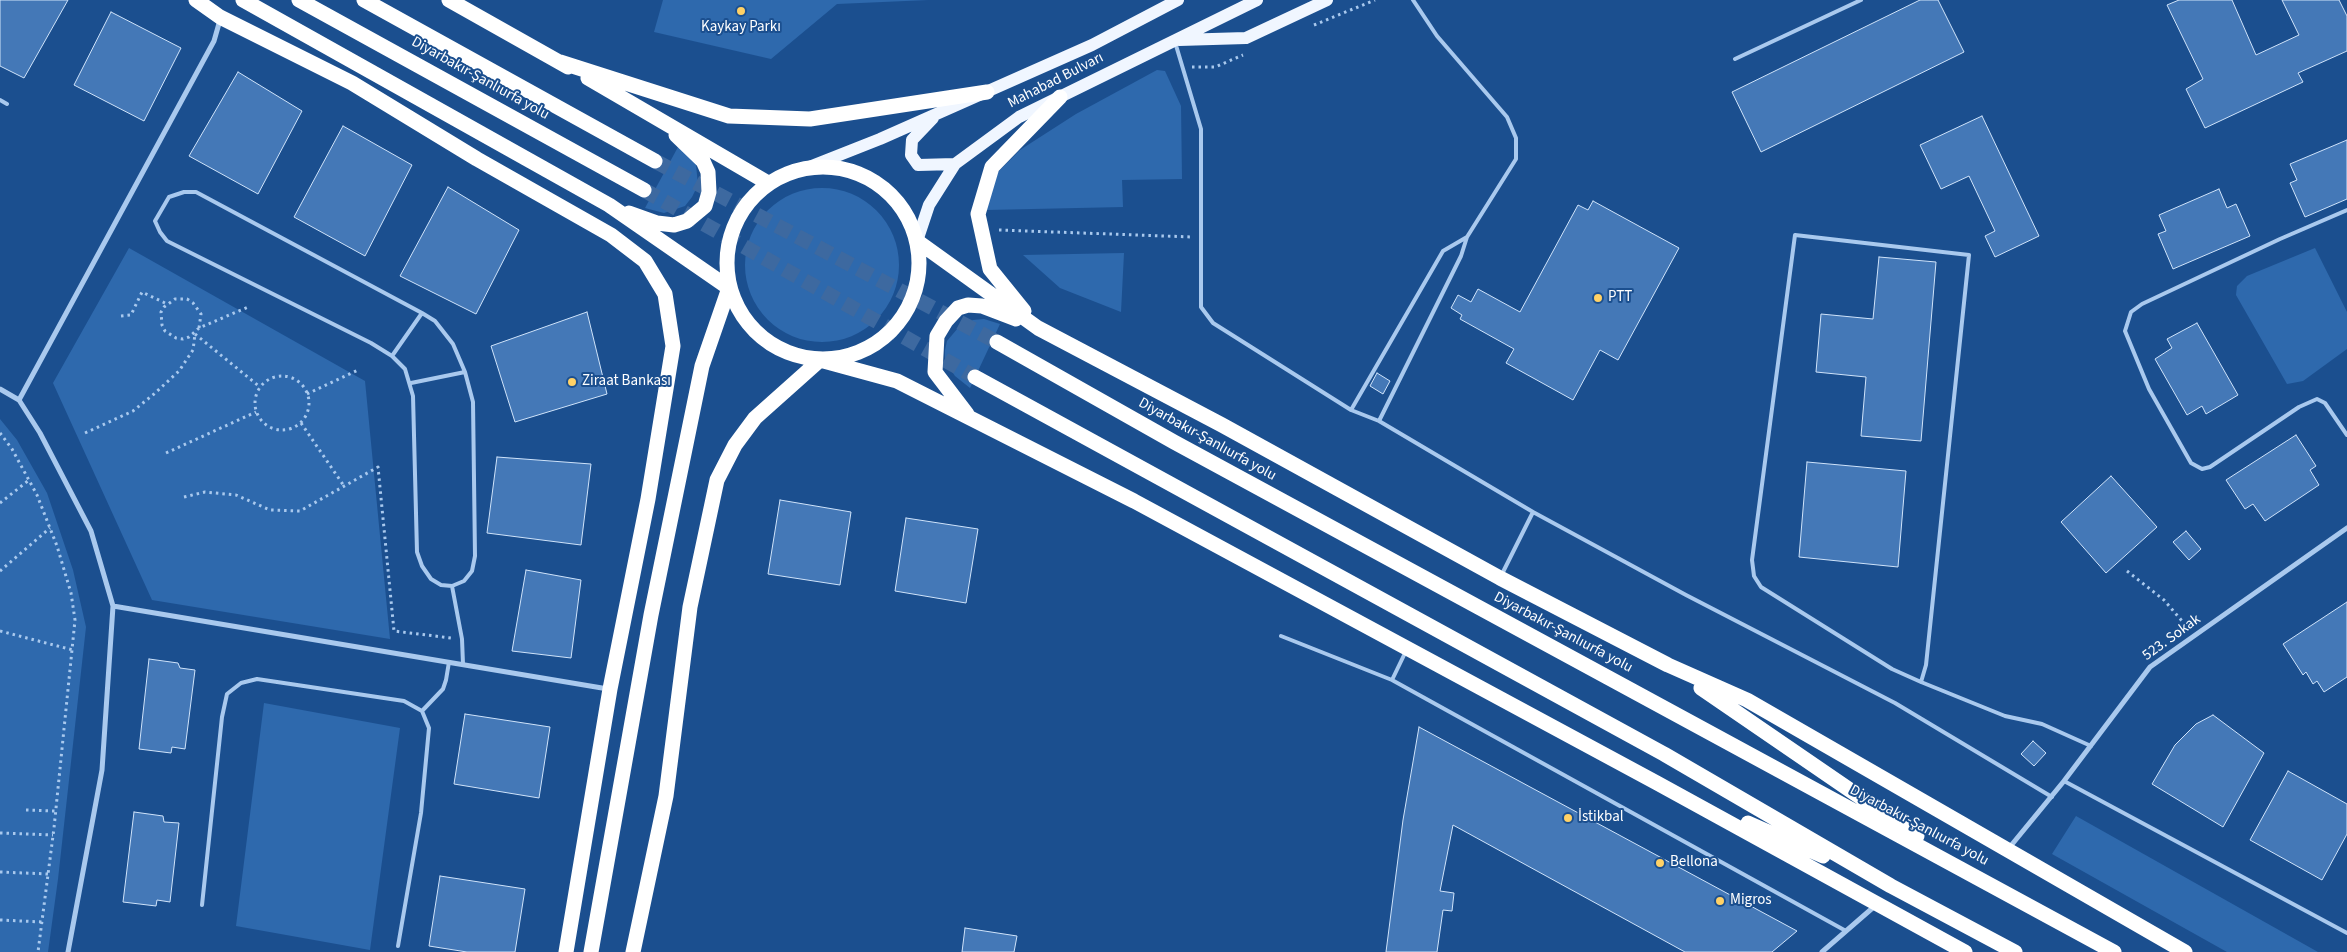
<!DOCTYPE html>
<html>
<head>
<meta charset="utf-8">
<style>
	body { margin:0 }
	canvas { display:block; background:#1b4f8f }
</style>
</head>
<body>
<canvas width="2347" height="952"></canvas>
<script>
const ctx = document.querySelector('canvas').getContext('2d');
ctx.lineJoin = 'round';
function paint(path, color) {
  ctx.fillStyle = color;
  ctx.fill(path, 'evenodd');
}
function toPath(rows) {
  const path = new Path2D();
  for (const r of rows) {
    if (r.length === 3) {
      path.moveTo(r[0] + r[2], r[1]);
      path.arc(r[0], r[1], r[2], 0, 2 * Math.PI);
      continue;
    }
    path.moveTo(r[0], r[1]);
    for (let i = 2; i < r.length; i += 2) path.lineTo(r[i], r[i + 1]);
  }
  return path;
}
function stroke(path, color, width, dash) {
  ctx.strokeStyle = color;
  ctx.lineWidth = width;
  ctx.lineCap = dash ? 'butt' : 'round';
  ctx.setLineDash(dash || []);
  ctx.stroke(path);
}
function write(font, color, halo, rows, align = 'center') {
  ctx.font = font + ' "Source Sans 3",sans-serif';
  ctx.lineWidth = 4;
  ctx.setLineDash([]);
  ctx.textBaseline = 'middle';
  ctx.strokeStyle = halo;
  ctx.fillStyle = color;
  for (const [text, x, y, turn = 0] of rows) {
    ctx.save();
    ctx.translate(x, y);
    ctx.rotate((+turn || 0) * Math.PI / 180);
    ctx.textAlign = isNaN(turn) ? turn : align;
    if (halo) ctx.strokeText(text, 0, 0);
    ctx.fillText(text, 0, 0);
    ctx.restore();
  }
}
paint(toPath([
	[663,0,928,0,837,4,771,59,654,32],
	[1157,70,1165,71,1181,106,1182,179,1122,180,1123,207,986,210,997,173,1020,150,1076,114],
	[678,147,687,153,696,165,698,185,692,197,685,206,664,213,645,208],
	[822,265,77],
	[129,248,365,381,390,639,152,600,53,383],
	[2315,248,2347,312,2347,349,2303,381,2287,384,2236,295,2237,286,2247,276],
	[1124,253,1121,312,1060,288,1023,255],
	[984,319,1000,324,970,388,955,376,945,361,945,350,947,341,958,328,973,320],
	[0,419,17,440,47,493,73,570,86,627,58,879,48,952,0,952],
	[264,703,400,728,370,950,236,926],
	[2076,816,2318,952,2227,952,2052,854]
]), '#2e69ad');
const building = toPath([
	[0,0,68,0,24,78,0,66,0,0],
	[1920,0,1938,0,1964,52,1761,152,1732,92,1920,0],
	[2179,0,2232,0,2256,55,2299,35,2282,0,2339,0,2347,16,2347,51,2298,73,2303,82,2205,128,2186,89,2203,79,2167,5,2179,0],
	[111,12,181,48,144,121,74,85,111,12],
	[238,72,302,111,258,194,189,156,238,72],
	[1982,116,2039,236,1995,257,1985,236,1995,231,1969,176,1941,189,1920,145,1982,116],
	[343,126,412,165,365,256,294,217,343,126],
	[2347,140,2347,199,2305,217,2290,183,2297,180,2290,164,2347,140],
	[448,187,519,230,476,314,400,276,448,187],
	[2219,189,2227,208,2236,204,2250,236,2173,269,2158,234,2166,231,2159,215,2219,189],
	[1593,201,1679,248,1618,360,1600,350,1573,400,1506,363,1514,349,1460,319,1462,315,1451,308,1458,295,1471,302,1478,289,1520,312,1578,205,1588,210,1593,201],
	[1879,257,1936,262,1921,441,1861,436,1866,377,1816,372,1821,314,1873,319,1879,257],
	[587,312,607,394,515,422,491,346,587,312],
	[2197,323,2238,395,2206,414,2202,406,2187,415,2155,359,2172,348,2167,339,2197,323],
	[1377,373,1390,381,1383,394,1370,386,1377,373],
	[2296,435,2316,466,2310,470,2319,485,2265,521,2253,504,2245,509,2226,480,2296,435],
	[497,457,591,464,581,545,487,533,497,457],
	[1807,462,1906,471,1898,567,1799,557,1807,462],
	[2111,476,2157,527,2106,573,2061,522,2111,476],
	[780,500,851,512,840,585,768,574,780,500],
	[906,518,978,529,966,603,895,591,906,518],
	[2186,531,2201,549,2189,560,2173,542,2186,531],
	[526,570,581,580,571,658,512,651,526,570],
	[2347,602,2347,677,2324,692,2317,681,2313,684,2306,672,2303,675,2283,644,2347,602],
	[149,659,178,663,180,668,195,670,185,749,172,747,171,753,139,749,149,659],
	[465,714,550,727,539,798,454,784,465,714],
	[2213,715,2264,753,2223,827,2152,784,2175,745,2196,724,2213,715],
	[1419,727,1797,931,1772,952,1685,952,1453,825,1440,891,1454,893,1452,911,1443,910,1437,952,1386,952,1403,820,1419,727],
	[2033,741,2046,753,2034,766,2021,754,2033,741],
	[2288,771,2347,804,2347,834,2322,880,2250,840,2288,771],
	[134,812,163,816,164,822,179,823,170,902,157,900,156,906,123,902,134,812],
	[440,876,525,889,515,952,467,952,429,946,440,876],
	[965,928,1017,936,1014,952,962,952,965,928]
]);
paint(building, '#4478b7');
stroke(building, '#cfe3fa', 1);
stroke(toPath([
	[655,161,997,342],
	[644,190,975,377]
]), '#3d69a0', 15, [15, 8]);
stroke(toPath([
	[1314,25,1375,0],
	[1192,67,1215,67,1243,55],
	[999,230,1192,237],
	[121,316,131,315,142,292,167,304],
	[199,328,201,314,193,303,187,299,175,299,164,307,161,312,162,325,165,331,176,338,183,339,189,337,199,328,248,307],
	[195,334,260,387],
	[282,403,27],
	[307,394,358,370],
	[301,423,344,486],
	[0,433,12,449,37,495,57,546,71,593,75,620,54,828,38,952],
	[85,433,133,411,154,394,179,371,193,350,195,334],
	[166,453,256,412],
	[184,497,205,492,236,495,270,510,300,511,378,467,394,631,451,638],
	[0,503,29,480],
	[0,571,50,528],
	[2127,571,2164,600,2188,628],
	[0,631,73,650],
	[26,810,55,811],
	[0,833,53,835],
	[0,872,48,874],
	[0,920,42,922]
]), '#a9c9ee', 3, [2.5, 4]);
stroke(toPath([
	[1175,42,1201,129,1201,307,1213,323,1351,410,1379,421,1533,512,1686,595,1895,703,2052,797],
	[1735,59,1861,0],
	[0,100,7,104],
	[184,192,196,192,422,313,435,321,453,344,465,372,473,402,475,556,472,571,464,581,452,586,441,585,431,579,422,566,417,552,413,396,405,369,392,356,371,343,167,241,160,232,155,221,169,197,184,192],
	[2347,210,2280,239,2142,304,2131,312,2125,331,2149,389,2191,463,2202,469,2210,467,2299,407,2317,399,2325,403,2347,435],
	[392,356,422,313],
	[411,383,465,372],
	[1351,410,1443,251,1467,237],
	[1379,421,1461,256,1467,237,1516,159,1516,138,1507,117,1437,36,1413,0],
	[1501,576,1533,512],
	[452,586,462,639,463,664],
	[1281,636,1392,680,1846,931],
	[1392,680,1406,651],
	[1921,682,1926,665,1969,255,1795,235,1752,560,1754,576,1761,587,1892,669,1921,682,2005,716,2042,724,2091,746],
	[422,711,443,689,446,680,449,662],
	[2064,781,2347,933],
	[202,905,222,717,227,694,241,683,257,679,404,701,422,711,429,728,421,813,398,946]
]), '#a9c9ee', 4);
stroke(toPath([
	[0,389,19,400,40,433,91,531,113,606,102,770,68,952],
	[19,400,214,41,220,20],
	[113,606,608,689],
	[2009,848,2064,781,2150,667,2347,528],
	[1822,952,1876,905]
]), '#a9c9ee', 5);
stroke(toPath([
	[1179,40,1246,38,1327,0],
	[933,118,912,140,911,155,918,165,955,164],
	[804,169,880,139,1092,45,1178,0],
	[917,241,929,205,955,164,1019,117,1257,0]
]), '#f0f6ff', 12);
stroke(toPath([
	[196,0,220,17,352,83,477,159,611,235,645,261,665,294,673,346,648,499,610,689,566,952],
	[243,0,609,205,729,288,702,366,651,615,591,952],
	[299,0,644,190],
	[364,0,655,161],
	[449,0,568,67],
	[560,62,729,116,810,119,987,92],
	[588,78,768,183],
	[823,263,96],
	[629,213,657,223,674,225,687,221,705,206,709,192,708,172,703,161,676,135],
	[917,241,1038,328,1222,425,1500,578,1668,665,1747,700,2185,952],
	[1024,311,990,269,978,214,992,167,1060,97],
	[997,342,1174,442,2114,952],
	[975,377,1664,754,1891,886,2015,952],
	[967,414,935,372,937,336,946,321,958,308,968,305,982,306,1016,319],
	[1701,688,1917,836],
	[1748,823,1823,856],
	[633,952,666,796,690,607,717,480,735,445,755,418,820,360,897,381,1134,501,1657,783,1965,952]
]), '#fff', 15);
for (const [x, y, r, color] of [
	[741,11,5,"#ffd166"],
	[1598,298,5,"#ffd166"],
	[572,382,5,"#ffd166"],
	[1568,818,5,"#ffd166"],
	[1660,863,5,"#ffd166"],
	[1720,901,5,"#ffd166"]
]) {
  const dot = new Path2D();
  dot.arc(x, y, r, 0, 2 * Math.PI);
  ctx.fillStyle = color;
  ctx.fill(dot);
  stroke(dot, '#1b4f8f', 2);
}
write('15px', '#fff', '#1b4f8f', [
	["Kaykay Parkı",741,28,"center"],
	["PTT",1608,298],
	["Ziraat Bankası",582,382],
	["İstikbal",1578,818],
	["Bellona",1670,863],
	["Migros",1730,901]
], 'left');
write('15px', '#fff', '#1b4f8f', [
	["Diyarbakır-Şanlıurfa yolu",480,79,29],
	["Mahabad Bulvarı",1056,81,-27],
	["Diyarbakır-Şanlıurfa yolu",1207,440,29],
	["Diyarbakır-Şanlıurfa yolu",1563,633,28],
	["523. Sokak",2172,638,-36],
	["Diyarbakır-Şanlıurfa yolu",1919,826,28]
]);
</script>
</body>
</html>
